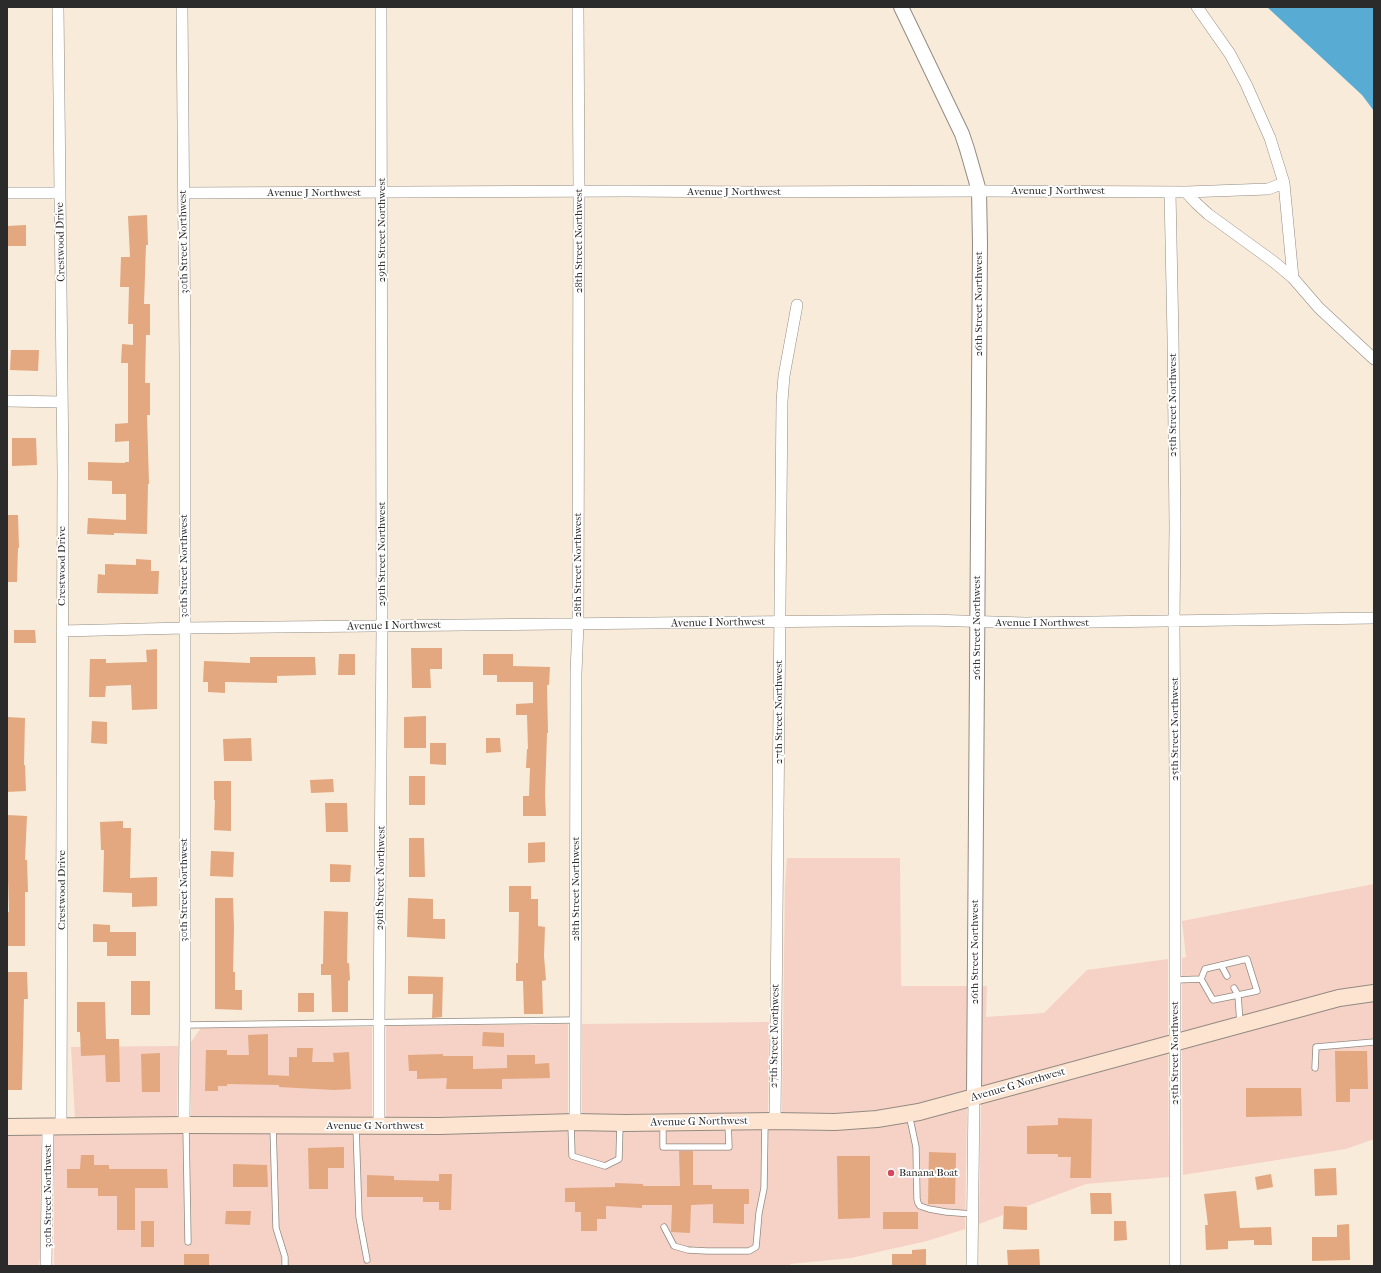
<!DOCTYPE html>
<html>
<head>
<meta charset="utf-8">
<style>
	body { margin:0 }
	#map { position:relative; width:1381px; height:1273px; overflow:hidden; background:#f8ebda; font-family:"IM FELL French Canon",serif }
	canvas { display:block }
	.frame { position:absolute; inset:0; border:8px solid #2b2b2b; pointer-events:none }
</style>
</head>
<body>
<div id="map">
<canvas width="1381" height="1273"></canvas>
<div class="frame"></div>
</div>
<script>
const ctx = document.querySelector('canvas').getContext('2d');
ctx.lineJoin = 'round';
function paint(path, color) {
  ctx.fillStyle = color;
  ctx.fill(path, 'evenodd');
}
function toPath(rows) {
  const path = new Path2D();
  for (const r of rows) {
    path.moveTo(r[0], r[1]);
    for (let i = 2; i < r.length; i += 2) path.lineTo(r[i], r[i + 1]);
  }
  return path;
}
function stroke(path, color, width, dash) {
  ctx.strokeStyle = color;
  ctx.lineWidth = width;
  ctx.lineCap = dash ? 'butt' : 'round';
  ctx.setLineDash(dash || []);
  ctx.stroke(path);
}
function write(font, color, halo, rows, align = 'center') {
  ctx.font = font + ' "IM FELL French Canon",serif';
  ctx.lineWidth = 3.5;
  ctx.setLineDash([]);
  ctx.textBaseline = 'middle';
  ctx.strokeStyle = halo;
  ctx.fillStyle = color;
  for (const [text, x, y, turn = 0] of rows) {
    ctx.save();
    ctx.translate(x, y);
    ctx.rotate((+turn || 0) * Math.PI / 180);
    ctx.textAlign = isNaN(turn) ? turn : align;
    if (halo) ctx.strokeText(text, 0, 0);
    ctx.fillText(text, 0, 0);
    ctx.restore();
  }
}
paint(toPath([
	[787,858,900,858,901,986,968,986,967,1091,917,1104,876,1111,834,1114,782,1113,785,885],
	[1374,884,1374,985,1337,991,1182,1033,1182,958,1186,957,1182,921],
	[1168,959,1168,1037,981,1087,982,986,987,986,986,1017,1044,1013,1087,970],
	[1374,1000,1374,1139,1346,1149,1183,1175,1182,1049,1340,1006],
	[769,1022,768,1113,625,1115,582,1114,582,1024],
	[568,1024,568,1115,386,1118,386,1026],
	[372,1027,372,1118,191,1117,191,1042,201,1028],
	[178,1046,177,1117,75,1118,71,1047],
	[1168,1053,1169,1177,1086,1184,979,1224,981,1103],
	[967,1107,965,1229,927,1241,851,1258,790,1264,789,1266,54,1266,54,1134,184,1133,440,1134,575,1130,625,1131,775,1129,835,1130,877,1127,899,1124],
	[7,1134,41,1134,40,1259,39,1266,7,1266]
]), '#f6d1c5');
paint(toPath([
	[1267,7,1374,7,1374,111,1362,95]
]), '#58acd4');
paint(toPath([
	[147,215,148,245,146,245,144,304,150,304,150,335,146,335,145,383,150,383,150,415,147,415,149,484,148,484,147,534,114,533,114,535,87,534,88,518,126,520,126,494,112,494,112,481,88,480,88,462,125,463,125,462,129,462,129,441,115,442,115,424,128,423,128,363,121,363,122,344,133,345,133,324,128,324,129,287,120,287,121,257,130,257,128,216],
	[26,225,26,246,7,246,7,226],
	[11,350,39,350,38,371,10,370],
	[12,438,36,438,37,465,12,466],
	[7,515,18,515,19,548,18,548,17,582,7,582],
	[136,559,151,560,151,571,159,571,158,594,97,593,98,574,105,575,105,564,136,565],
	[14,630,35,630,36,643,14,643],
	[411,648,442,648,442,669,430,669,431,688,412,688],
	[157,649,157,709,132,710,131,685,106,686,105,697,89,697,90,659,106,659,106,663,147,662,146,650],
	[339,654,355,654,355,675,338,675],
	[483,654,513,654,513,666,550,667,549,685,547,685,548,733,547,733,545,796,546,816,523,816,523,796,529,796,530,768,526,768,527,749,528,749,527,715,516,715,516,704,533,703,533,682,497,682,497,675,483,675],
	[250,657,315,657,316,675,277,676,277,683,225,682,225,693,208,692,208,682,203,682,204,661,250,663],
	[426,716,426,748,404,748,404,717],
	[7,717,25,718,24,765,25,765,26,791,7,792],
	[92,721,107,722,107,744,91,743],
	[251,738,252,761,224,761,223,739],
	[486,738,500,738,501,752,486,753],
	[430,743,446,743,446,765,430,764],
	[409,776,425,776,425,805,409,805],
	[333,779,334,792,311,793,310,780],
	[214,781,231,781,231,831,214,830,215,800,214,800],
	[325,803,347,803,348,832,326,832],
	[7,815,27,816,25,860,27,860,28,892,25,892,25,946,7,946,7,912,9,912,8,881,7,881],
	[123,821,123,828,131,828,130,878,157,877,157,906,132,907,132,893,103,892,104,850,101,850,100,822],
	[409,838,424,838,425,877,409,877],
	[545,842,545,862,528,863,528,843],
	[211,851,234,852,233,877,210,876],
	[330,864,351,865,350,882,330,882],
	[509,886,531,886,531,899,538,899,538,926,545,927,544,956,546,980,542,981,543,1014,524,1014,523,981,516,981,516,963,518,963,519,912,509,912],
	[215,898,233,898,234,928,233,972,235,972,235,990,242,990,242,1010,215,1009],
	[408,898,433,899,433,919,445,919,445,939,407,937],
	[324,911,348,912,347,963,349,963,350,980,348,981,348,1012,332,1012,331,975,321,975,321,964,323,964],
	[93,924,110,925,110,932,136,932,136,956,107,956,107,942,93,942],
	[7,972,27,972,28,999,24,999,22,1090,7,1090],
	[408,976,443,977,442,1017,432,1018,433,994,408,994],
	[131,981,150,981,150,1015,131,1015],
	[298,993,314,993,314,1012,298,1012],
	[77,1002,105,1002,106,1039,119,1039,120,1082,106,1082,105,1055,81,1056,80,1032,77,1032],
	[483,1032,504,1033,504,1047,482,1046],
	[268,1034,268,1075,289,1076,289,1057,297,1057,297,1048,313,1048,312,1062,334,1062,333,1053,349,1052,351,1089,334,1090,279,1087,279,1085,227,1084,227,1086,218,1086,218,1091,205,1091,206,1050,227,1050,227,1055,249,1055,248,1035],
	[1335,1051,1367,1051,1368,1089,1350,1089,1350,1102,1336,1102],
	[160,1053,160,1092,142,1092,141,1054],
	[443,1054,443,1056,473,1056,473,1069,507,1068,507,1055,535,1055,535,1064,549,1063,550,1078,502,1079,502,1089,446,1089,447,1078,417,1079,417,1071,409,1071,408,1055],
	[1246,1088,1301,1088,1302,1116,1246,1117],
	[1058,1118,1092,1119,1091,1178,1070,1178,1071,1157,1058,1157,1058,1154,1027,1154,1027,1126,1058,1125],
	[344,1147,344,1168,328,1168,328,1189,309,1189,308,1148],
	[679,1151,693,1151,693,1185,712,1185,712,1189,749,1189,749,1204,744,1204,744,1224,713,1223,713,1204,691,1205,690,1233,671,1232,672,1205,642,1205,642,1208,606,1206,606,1219,597,1219,597,1231,581,1231,581,1212,575,1212,575,1202,565,1202,565,1188,615,1187,615,1183,643,1184,643,1186,680,1186],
	[929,1152,956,1153,955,1204,928,1204],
	[81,1155,94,1155,94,1165,109,1165,109,1169,167,1169,168,1188,135,1188,135,1230,117,1230,117,1196,98,1196,98,1188,67,1188,67,1169,80,1169],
	[837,1156,870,1156,870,1218,838,1219],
	[233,1164,267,1165,268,1187,233,1187],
	[1336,1168,1337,1195,1315,1196,1314,1169],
	[439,1174,452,1174,451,1210,439,1210,439,1202,423,1202,423,1197,367,1197,367,1175,394,1176,394,1180,439,1181],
	[1271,1174,1273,1187,1257,1190,1255,1177],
	[1236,1191,1240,1228,1271,1227,1272,1245,1254,1245,1254,1240,1228,1241,1228,1249,1206,1250,1205,1225,1208,1225,1204,1194],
	[1090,1193,1111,1193,1112,1214,1091,1214],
	[1004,1206,1027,1207,1027,1230,1003,1229],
	[226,1211,251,1211,250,1225,225,1224],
	[883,1212,918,1212,918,1229,883,1229],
	[141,1221,154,1221,154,1247,141,1247],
	[1114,1221,1126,1221,1127,1240,1114,1241],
	[1349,1224,1350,1260,1312,1261,1312,1237,1337,1237,1337,1225],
	[926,1249,926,1266,892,1266,892,1254,912,1254,912,1250],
	[1039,1249,1040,1266,1008,1266,1007,1250],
	[184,1254,209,1254,209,1266,184,1266]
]), '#e3a87f');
const service = toPath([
	[1221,965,1227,976],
	[1201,979,1205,969,1247,959,1257,991,1238,995,1234,988],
	[1175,980,1201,979,1213,1000,1238,995,1240,1023],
	[185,1025,575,1020],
	[1315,1068,1316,1047,1374,1042],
	[909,1114,916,1147,917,1199,918,1203,920,1206,929,1209,946,1212,972,1214],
	[571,1123,572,1156,605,1166,619,1159,620,1123],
	[663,1123,663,1147,729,1147,728,1122],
	[273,1126,276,1228,285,1257,285,1266],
	[356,1126,359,1217,367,1260],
	[186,1127,188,1242],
	[664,1227,674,1246,688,1250,707,1251,749,1251,756,1247,759,1213,764,1188,765,1122]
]);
const minor = toPath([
	[58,7,63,473,61,1126],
	[182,7,185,357,185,1025,184,1125],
	[1197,7,1230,54,1246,84,1270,138,1284,183,1293,278],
	[1170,192,1173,337,1175,526,1174,621,1175,778,1175,1266],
	[1186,192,1196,203,1208,214,1274,262,1293,278,1319,308,1374,359],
	[7,193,60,193],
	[183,193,626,191,753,192,979,191,1186,192,1268,189,1284,183],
	[7,401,62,402],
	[62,631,184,628,930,620,1025,623,1374,618],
	[775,1121,782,401,784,376,797,305],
	[575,1122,576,673,578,624,579,192,578,7],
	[379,1126,379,1023,382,627,381,7],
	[46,1266,48,1126],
	[972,1266,974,1097]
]);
const tertiary = toPath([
	[901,7,962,134,967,149,979,191,980,243,974,1097]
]);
const secondary = toPath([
	[7,1127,184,1125,440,1126,575,1122,625,1123,775,1121,835,1122,877,1119,919,1112,1339,998,1374,993]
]);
stroke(service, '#928b82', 7);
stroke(minor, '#928b82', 12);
stroke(tertiary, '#928b82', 16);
stroke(secondary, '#928b82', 18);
stroke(service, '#fff', 5.5);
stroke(minor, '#fff', 11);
stroke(tertiary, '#fff', 14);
stroke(secondary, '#fde4d1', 16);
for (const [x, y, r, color] of [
	[891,1173,4,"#d1495b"]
]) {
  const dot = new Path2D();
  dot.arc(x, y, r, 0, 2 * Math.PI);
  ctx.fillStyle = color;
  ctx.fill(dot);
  stroke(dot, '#fff', 1.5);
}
write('11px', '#2b2b2b', '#fff', [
	["Avenue J Northwest",1058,191],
	["Avenue J Northwest",734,192],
	["Avenue J Northwest",314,193],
	["29th Street Northwest",382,230,-90],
	["28th Street Northwest",579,241,-90],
	["Crestwood Drive",61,242,-91],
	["30th Street Northwest",184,242,-91],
	["26th Street Northwest",979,304,-90],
	["25th Street Northwest",1173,405,-90],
	["29th Street Northwest",382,554,-90],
	["28th Street Northwest",578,565,-90],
	["Crestwood Drive",62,566,-90],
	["30th Street Northwest",184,566,-90],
	["Avenue I Northwest",718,623,-1],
	["Avenue I Northwest",1042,623],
	["Avenue I Northwest",394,626,-1],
	["26th Street Northwest",977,628,-90],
	["27th Street Northwest",779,712,-90],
	["25th Street Northwest",1175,729,-90],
	["29th Street Northwest",381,878,-89],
	["28th Street Northwest",576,889,-90],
	["Crestwood Drive",62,890,-90],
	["30th Street Northwest",184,890,-90],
	["26th Street Northwest",975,952,-90],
	["27th Street Northwest",775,1036,-89],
	["25th Street Northwest",1175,1053,-90],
	["Avenue G Northwest",1018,1085,-16],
	["Avenue G Northwest",699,1122,-1],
	["Avenue G Northwest",375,1126],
	["30th Street Northwest",48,1196,-90]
]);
write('11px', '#2b2b2b', '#fff', [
	["Banana Boat",899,1173]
], 'left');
</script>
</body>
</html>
